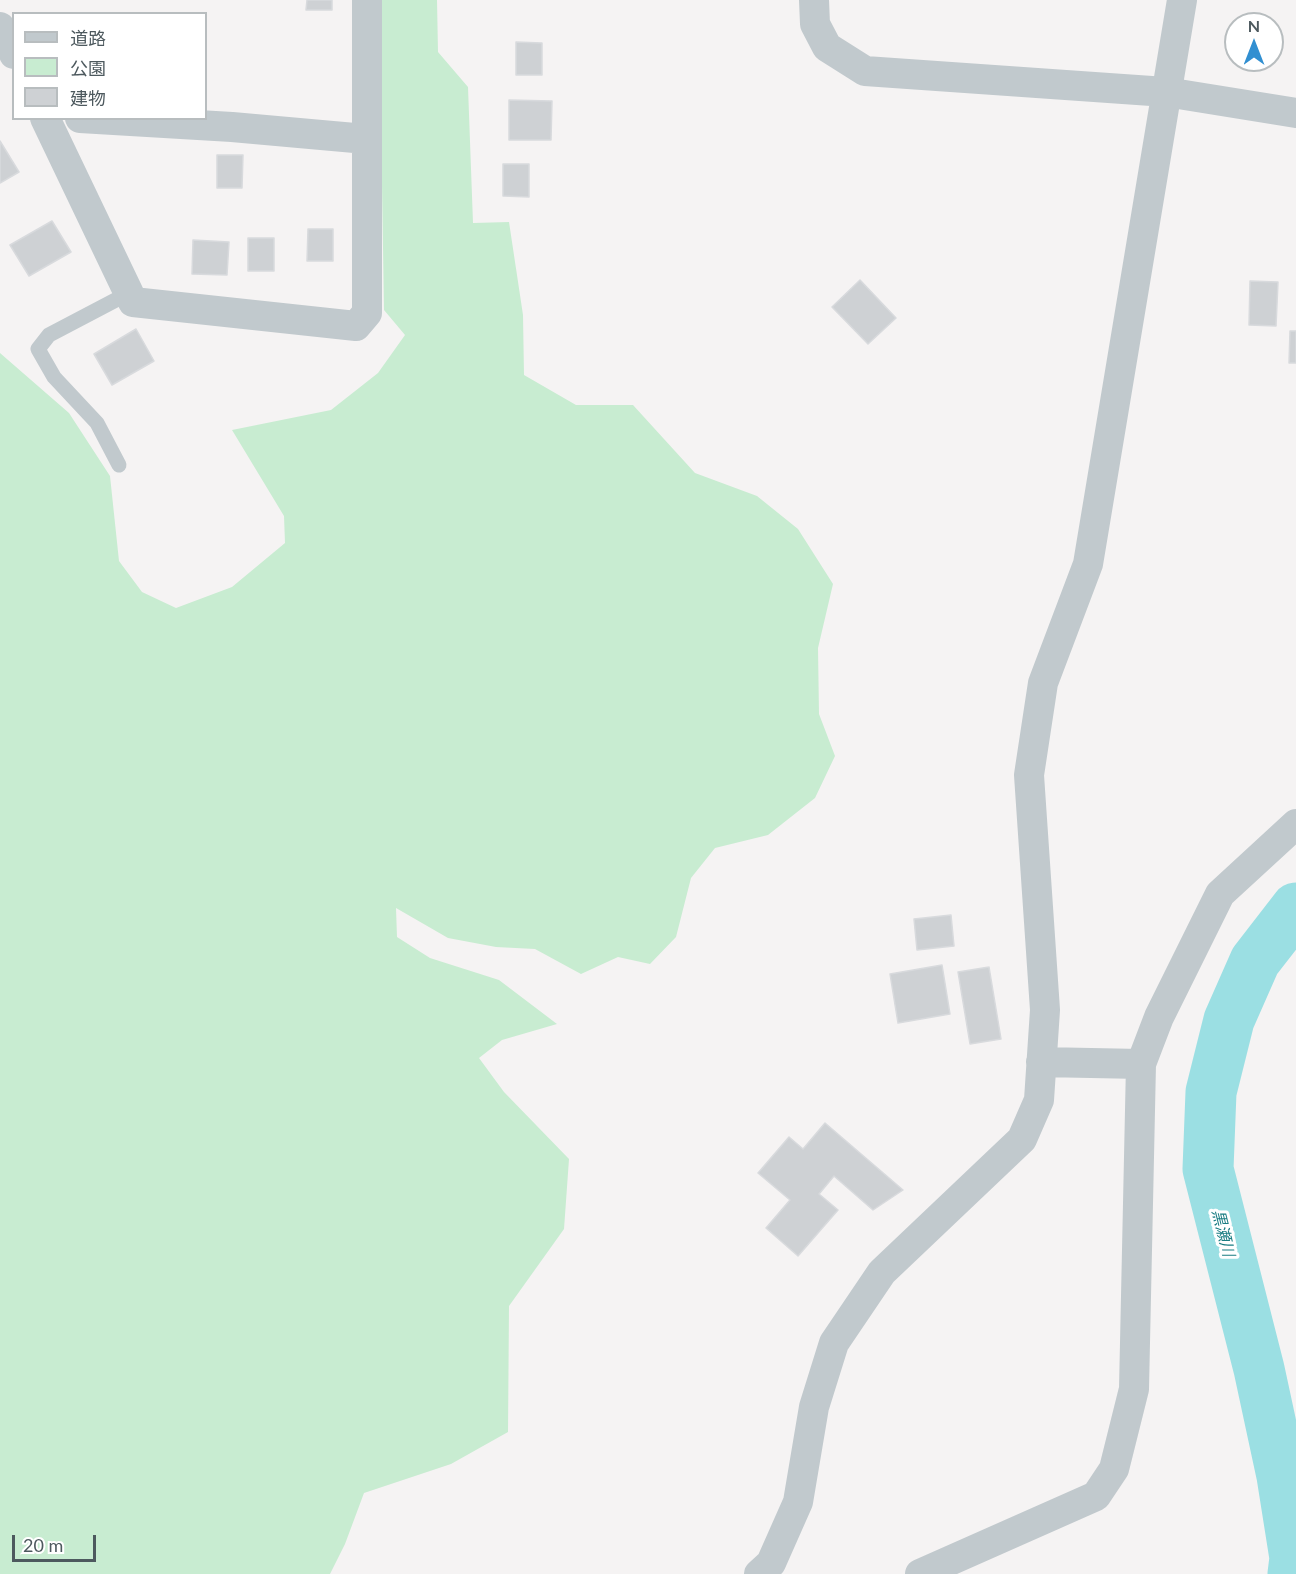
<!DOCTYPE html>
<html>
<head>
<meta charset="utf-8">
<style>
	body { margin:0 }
	#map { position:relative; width:1296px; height:1574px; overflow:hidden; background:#f5f3f3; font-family:Lato,"Noto Sans JP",sans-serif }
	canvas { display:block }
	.legend { position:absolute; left:12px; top:12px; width:195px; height:108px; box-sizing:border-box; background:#fff; border:2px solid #b8bdbf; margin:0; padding:8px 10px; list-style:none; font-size:18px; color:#4d595e }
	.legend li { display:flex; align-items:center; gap:12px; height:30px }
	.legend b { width:30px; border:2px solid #b8bdbf }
	.north { position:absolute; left:1224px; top:12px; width:60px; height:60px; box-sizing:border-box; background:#fff; border:2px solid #b8bdbf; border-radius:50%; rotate:0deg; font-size:16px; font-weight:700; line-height:24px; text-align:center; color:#4d595e }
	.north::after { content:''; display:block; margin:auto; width:21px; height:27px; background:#318fd1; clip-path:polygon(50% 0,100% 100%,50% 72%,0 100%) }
	.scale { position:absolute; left:12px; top:1535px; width:84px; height:27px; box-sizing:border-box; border:3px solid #4d595e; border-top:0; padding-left:8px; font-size:18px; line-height:21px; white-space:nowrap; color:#4d595e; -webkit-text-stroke:4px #fff; paint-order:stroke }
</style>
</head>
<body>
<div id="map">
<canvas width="1296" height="1574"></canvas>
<ul class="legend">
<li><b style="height:8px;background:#c1c9cd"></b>道路</li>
<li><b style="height:16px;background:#c8ecd1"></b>公園</li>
<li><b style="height:16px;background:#ced1d4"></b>建物</li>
</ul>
<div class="north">N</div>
<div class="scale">20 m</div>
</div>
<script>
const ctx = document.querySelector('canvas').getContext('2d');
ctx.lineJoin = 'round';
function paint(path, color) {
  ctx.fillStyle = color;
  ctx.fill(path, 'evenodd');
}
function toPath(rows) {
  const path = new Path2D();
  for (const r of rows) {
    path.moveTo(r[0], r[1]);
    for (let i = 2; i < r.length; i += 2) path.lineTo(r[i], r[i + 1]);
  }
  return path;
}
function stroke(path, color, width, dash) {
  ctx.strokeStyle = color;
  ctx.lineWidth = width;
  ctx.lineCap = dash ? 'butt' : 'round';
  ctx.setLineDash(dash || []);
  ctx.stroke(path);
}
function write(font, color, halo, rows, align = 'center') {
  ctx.font = font + ' Lato,"Noto Sans JP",sans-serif';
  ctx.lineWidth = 6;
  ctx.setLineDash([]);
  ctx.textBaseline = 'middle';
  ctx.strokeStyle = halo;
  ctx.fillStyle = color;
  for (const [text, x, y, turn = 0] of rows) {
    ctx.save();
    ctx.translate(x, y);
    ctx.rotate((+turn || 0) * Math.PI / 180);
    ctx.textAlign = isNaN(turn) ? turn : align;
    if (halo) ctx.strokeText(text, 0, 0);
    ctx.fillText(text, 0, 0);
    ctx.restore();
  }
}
paint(toPath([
	[379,0,437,0,438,52,468,87,473,223,509,222,523,315,524,375,576,405,633,405,695,473,757,496,798,529,833,584,818,648,819,714,835,756,815,798,768,835,715,848,691,878,676,937,650,964,618,957,581,974,535,949,496,947,448,938,396,908,397,937,430,958,499,980,557,1024,502,1040,479,1058,504,1092,569,1159,564,1229,509,1306,508,1432,451,1464,364,1493,345,1544,330,1574,0,1574,0,353,69,413,110,476,119,561,142,592,176,608,232,587,285,543,284,516,232,430,331,410,378,373,405,335,384,310]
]), '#c8ecd1');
stroke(toPath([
	[1293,1574,1295,1558,1282,1476,1259,1369,1208,1169,1211,1092,1229,1020,1255,961,1296,908]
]), '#9bdfe3', 51);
const building = toPath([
	[307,0,332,0,332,10,306,10,307,0],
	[516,42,542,43,542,75,516,75,516,42],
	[509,100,552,101,551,140,509,140,509,100],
	[0,141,19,172,0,183,0,141],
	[217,155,243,155,242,188,217,188,217,155],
	[503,164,529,164,529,197,503,196,503,164],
	[52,221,71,252,29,276,10,245,52,221],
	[308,229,333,229,333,261,307,261,308,229],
	[248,238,274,238,274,271,248,271,248,238],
	[193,240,229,242,227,275,192,274,193,240],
	[860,280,896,318,868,344,832,307,860,280],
	[1250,281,1278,282,1276,326,1249,325,1250,281],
	[136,329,154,361,112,385,94,354,136,329],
	[1290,331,1296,331,1296,363,1289,363,1290,331],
	[951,915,954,946,917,950,914,919,951,915],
	[942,965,950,1014,898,1023,890,974,942,965],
	[989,967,1001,1039,970,1044,958,972,989,967],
	[825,1123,903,1190,873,1210,834,1176,819,1194,838,1210,798,1256,766,1228,790,1200,758,1173,789,1137,803,1149,825,1123]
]);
paint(building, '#ced1d4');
stroke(building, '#d8dadd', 1.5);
stroke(toPath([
	[119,465,97,423,54,377,38,349,49,335,129,293]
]), '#c1c9cd', 15);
stroke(toPath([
	[814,0,815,24,827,47,865,71,1166,92,1296,113],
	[0,27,14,54],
	[45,118,133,302,356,326,367,313,367,0],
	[80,118,232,127,366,139],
	[1041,1062,1141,1064],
	[759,1574,771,1563,798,1502,814,1407,834,1343,882,1272,1022,1139,1039,1100,1045,1010,1029,775,1043,683,1088,564,1182,0],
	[920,1574,1096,1496,1114,1469,1134,1389,1141,1064,1159,1017,1220,894,1296,824]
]), '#c1c9cd', 30);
write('italic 16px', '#1b7d83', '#fff', [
	["黒瀬川",1223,1233,76]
]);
</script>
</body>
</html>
